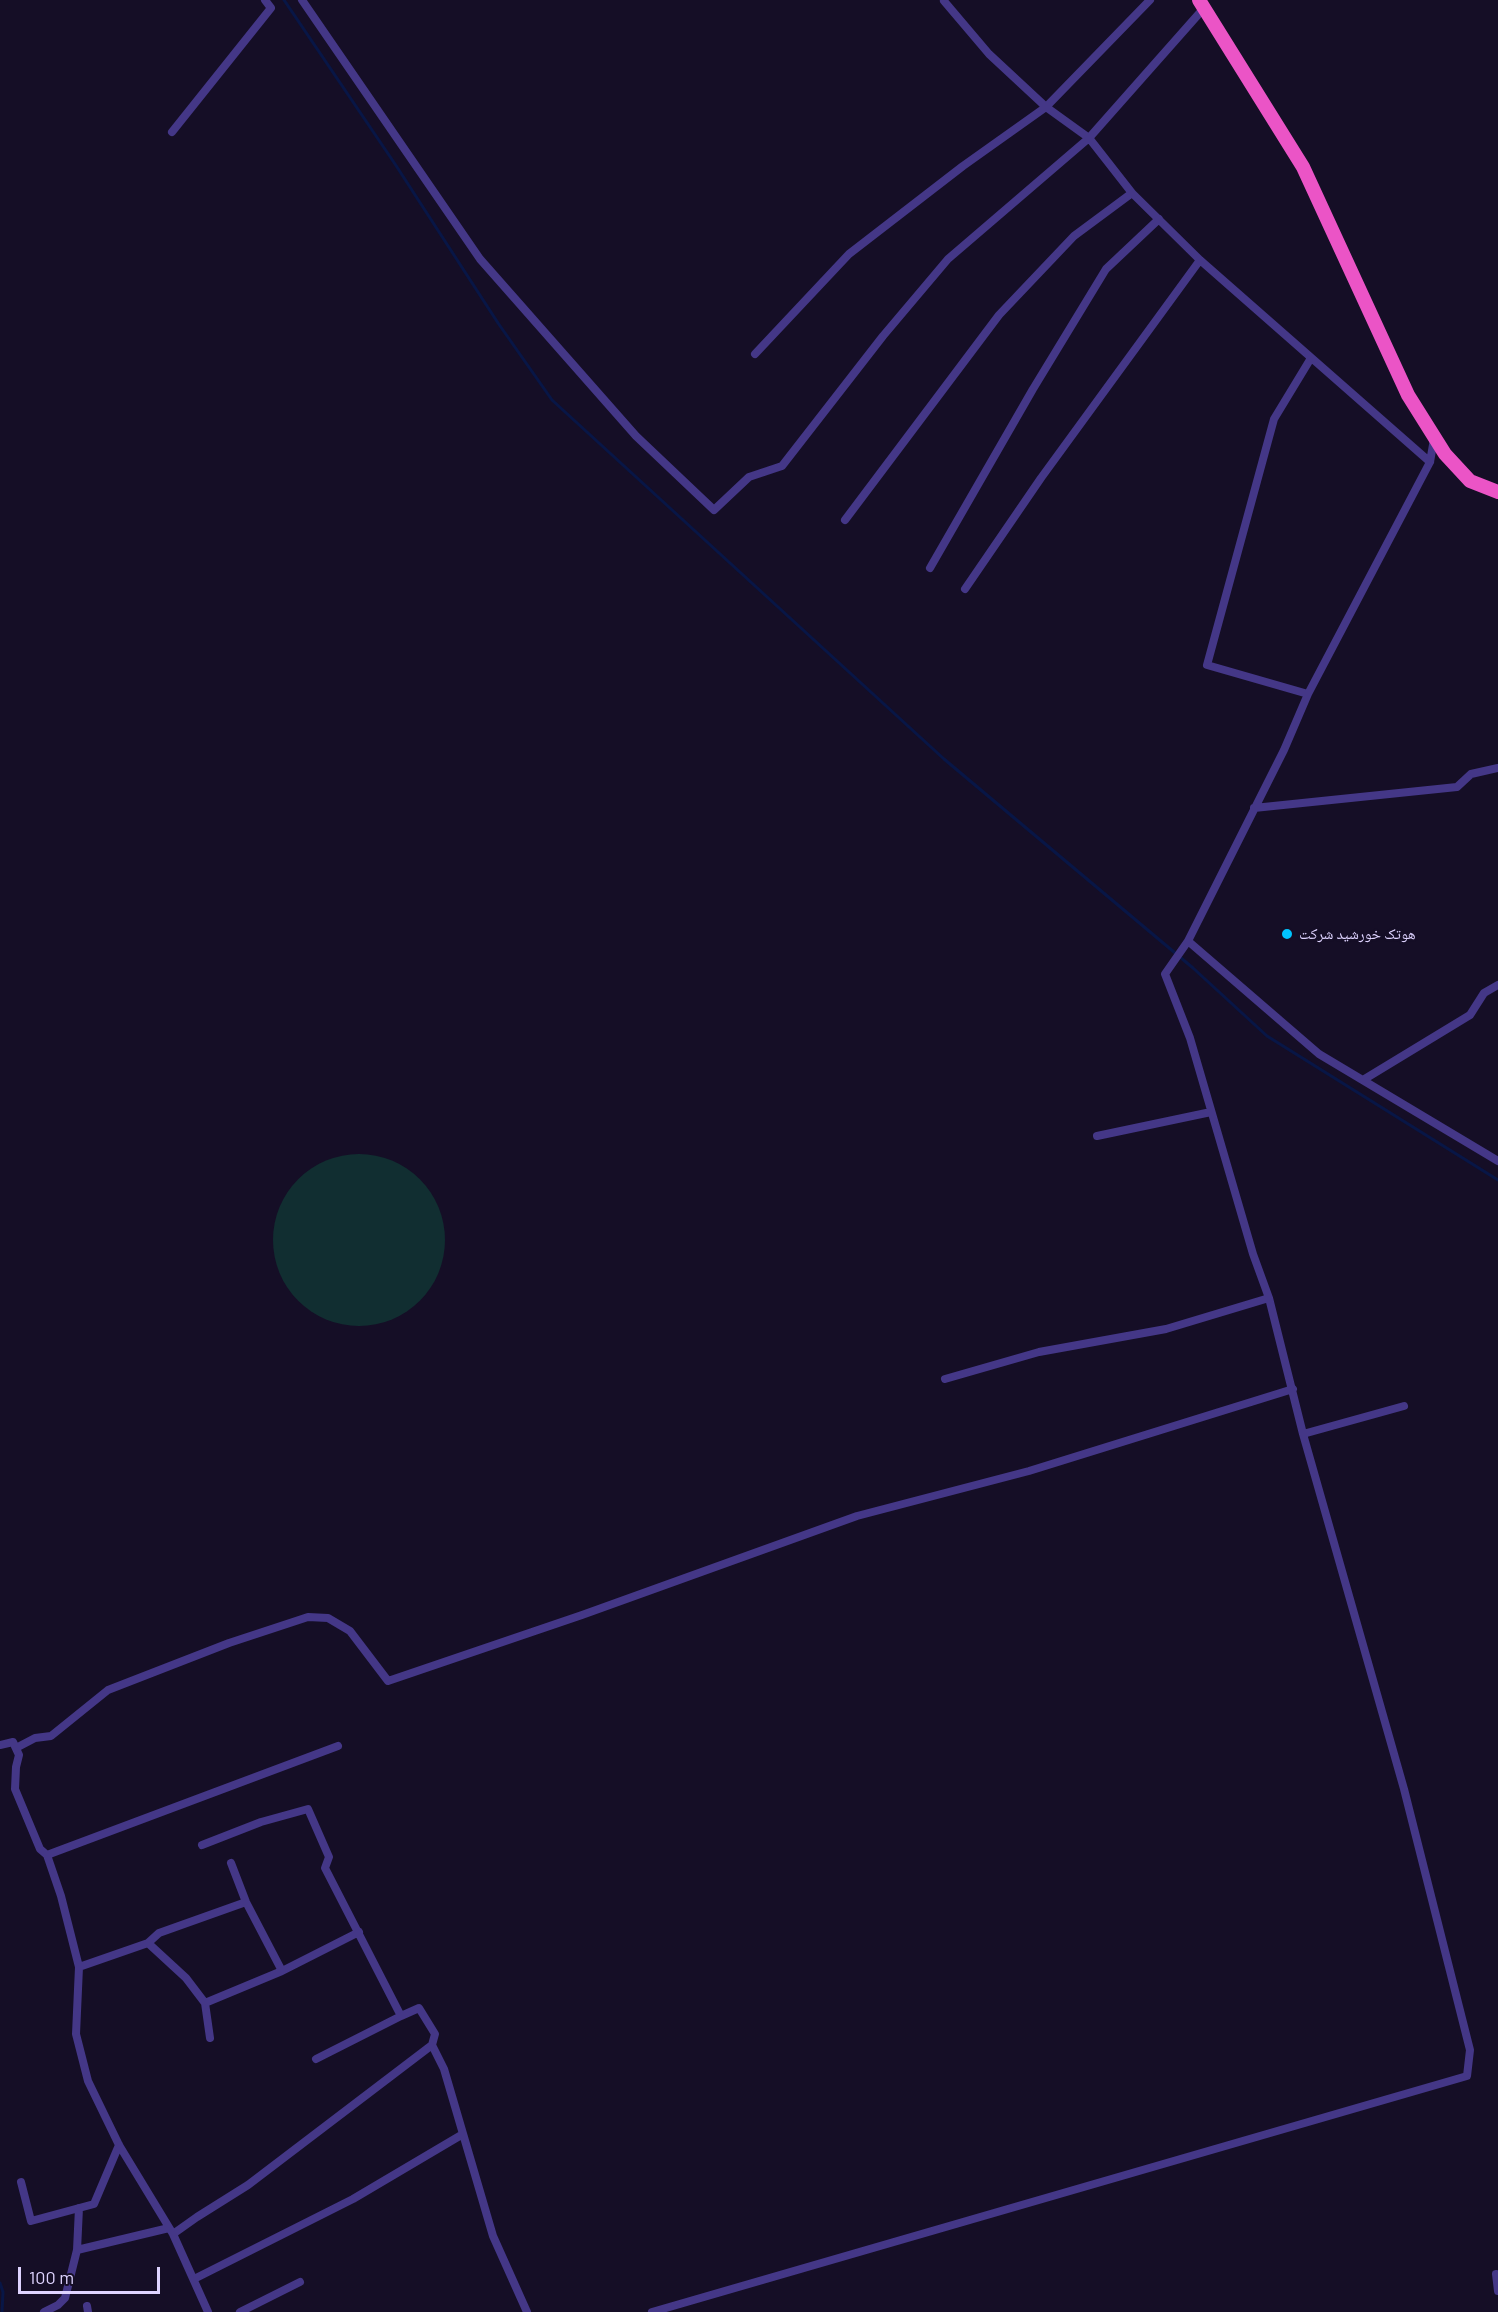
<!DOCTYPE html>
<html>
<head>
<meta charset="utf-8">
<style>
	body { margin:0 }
	#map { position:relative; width:1498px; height:2312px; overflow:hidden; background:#150e26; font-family:Barlow,sans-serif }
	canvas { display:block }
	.scale { position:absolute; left:18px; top:2267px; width:142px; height:27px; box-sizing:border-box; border:3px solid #ded3ff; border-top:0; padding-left:8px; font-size:18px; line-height:21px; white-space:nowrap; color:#ded3ff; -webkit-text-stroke:4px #150e26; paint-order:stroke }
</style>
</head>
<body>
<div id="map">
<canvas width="1498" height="2312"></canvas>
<div class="scale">100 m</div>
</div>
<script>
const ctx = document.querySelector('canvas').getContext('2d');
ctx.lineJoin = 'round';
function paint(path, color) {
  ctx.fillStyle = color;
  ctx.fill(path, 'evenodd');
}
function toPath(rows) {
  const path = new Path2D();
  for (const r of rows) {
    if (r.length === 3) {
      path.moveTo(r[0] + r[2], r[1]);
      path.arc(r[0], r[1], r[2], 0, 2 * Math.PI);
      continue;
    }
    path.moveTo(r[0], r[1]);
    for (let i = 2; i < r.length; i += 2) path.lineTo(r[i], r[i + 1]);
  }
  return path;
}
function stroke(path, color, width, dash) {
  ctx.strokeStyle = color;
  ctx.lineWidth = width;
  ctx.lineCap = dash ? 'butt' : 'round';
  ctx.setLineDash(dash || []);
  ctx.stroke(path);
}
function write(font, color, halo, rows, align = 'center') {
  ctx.font = font + ' Barlow,"Noto Naskh Arabic",sans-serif';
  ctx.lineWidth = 5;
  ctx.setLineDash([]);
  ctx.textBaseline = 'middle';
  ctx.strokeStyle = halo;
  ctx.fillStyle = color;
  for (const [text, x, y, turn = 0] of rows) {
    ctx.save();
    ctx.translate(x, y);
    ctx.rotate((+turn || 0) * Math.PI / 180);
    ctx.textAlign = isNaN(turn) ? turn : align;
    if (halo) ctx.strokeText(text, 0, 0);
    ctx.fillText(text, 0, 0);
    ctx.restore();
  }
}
paint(toPath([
	[359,1240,86]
]), '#112e31');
stroke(toPath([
	[284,0,395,164,498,323,552,400,944,759,1193,968,1267,1036,1498,1180],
	[0,2283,3,2292,2,2312]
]), '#081646', 3);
stroke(toPath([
	[302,0,480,259,636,436,714,510,749,477,782,466,883,336,948,259,1089,138,1204,8],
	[944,1,989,54,1046,107,1089,138,1132,193,1200,260,1430,462],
	[172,132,271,8,265,0],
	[755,354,849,254,963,166,1046,107,1150,0],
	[845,520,999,315,1074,236,1132,193],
	[930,568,1033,389,1106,269,1159,219],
	[965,589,1041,478,1200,260],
	[1308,694,1207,665,1274,419,1311,358],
	[1254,808,1457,787,1471,774,1498,768],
	[1188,941,1319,1054,1498,1161],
	[1363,1080,1470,1015,1484,993,1498,985],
	[1097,1136,1211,1112],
	[945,1379,1039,1352,1166,1329,1269,1298],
	[1303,1434,1404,1406],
	[0,1745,13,1742,19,1755,16,1767,15,1789,40,1849,47,1855,61,1896,79,1967,76,2034,88,2081,119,2145,173,2234,208,2312],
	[16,1748,35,1738,51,1736,108,1690,229,1643,308,1617,328,1618,350,1631,388,1681,582,1615,857,1516,1029,1471,1293,1389],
	[202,1845,261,1822,308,1809,329,1857,325,1868,401,2016,419,2008,435,2034,432,2045,444,2069,493,2236,527,2312],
	[47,1855,338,1746],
	[231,1863,246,1902,282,1971],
	[148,1943,186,1978,205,2003,210,2038],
	[79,1967,148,1943,159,1933,246,1902],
	[205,2003,282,1971,359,1932],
	[316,2059,401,2016],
	[21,2182,31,2221,94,2204,119,2145],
	[173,2234,197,2217,248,2185,432,2045],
	[77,2250,169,2228],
	[1496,2274,1498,2291],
	[194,2279,353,2199,463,2134],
	[87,2306,88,2312],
	[44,2312,58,2305,65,2298,77,2250,79,2208],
	[240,2312,300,2282],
	[652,2312,1467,2076,1470,2050,1404,1789,1303,1434,1269,1298,1253,1254,1190,1038,1165,974,1188,941,1284,750,1308,694,1430,462,1434,439]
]), '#443787', 8);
stroke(toPath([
	[1199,0,1303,167,1408,395,1445,454,1470,481,1498,492]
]), '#eb54c6', 14);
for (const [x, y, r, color] of [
	[1287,934,6,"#00c4fe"]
]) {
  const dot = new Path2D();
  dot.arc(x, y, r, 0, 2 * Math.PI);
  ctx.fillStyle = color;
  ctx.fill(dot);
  stroke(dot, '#150e26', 2);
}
write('15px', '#ded3ff', '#150e26', [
	["هوتک خورشید شرکت",1299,934]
], 'left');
</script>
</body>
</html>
